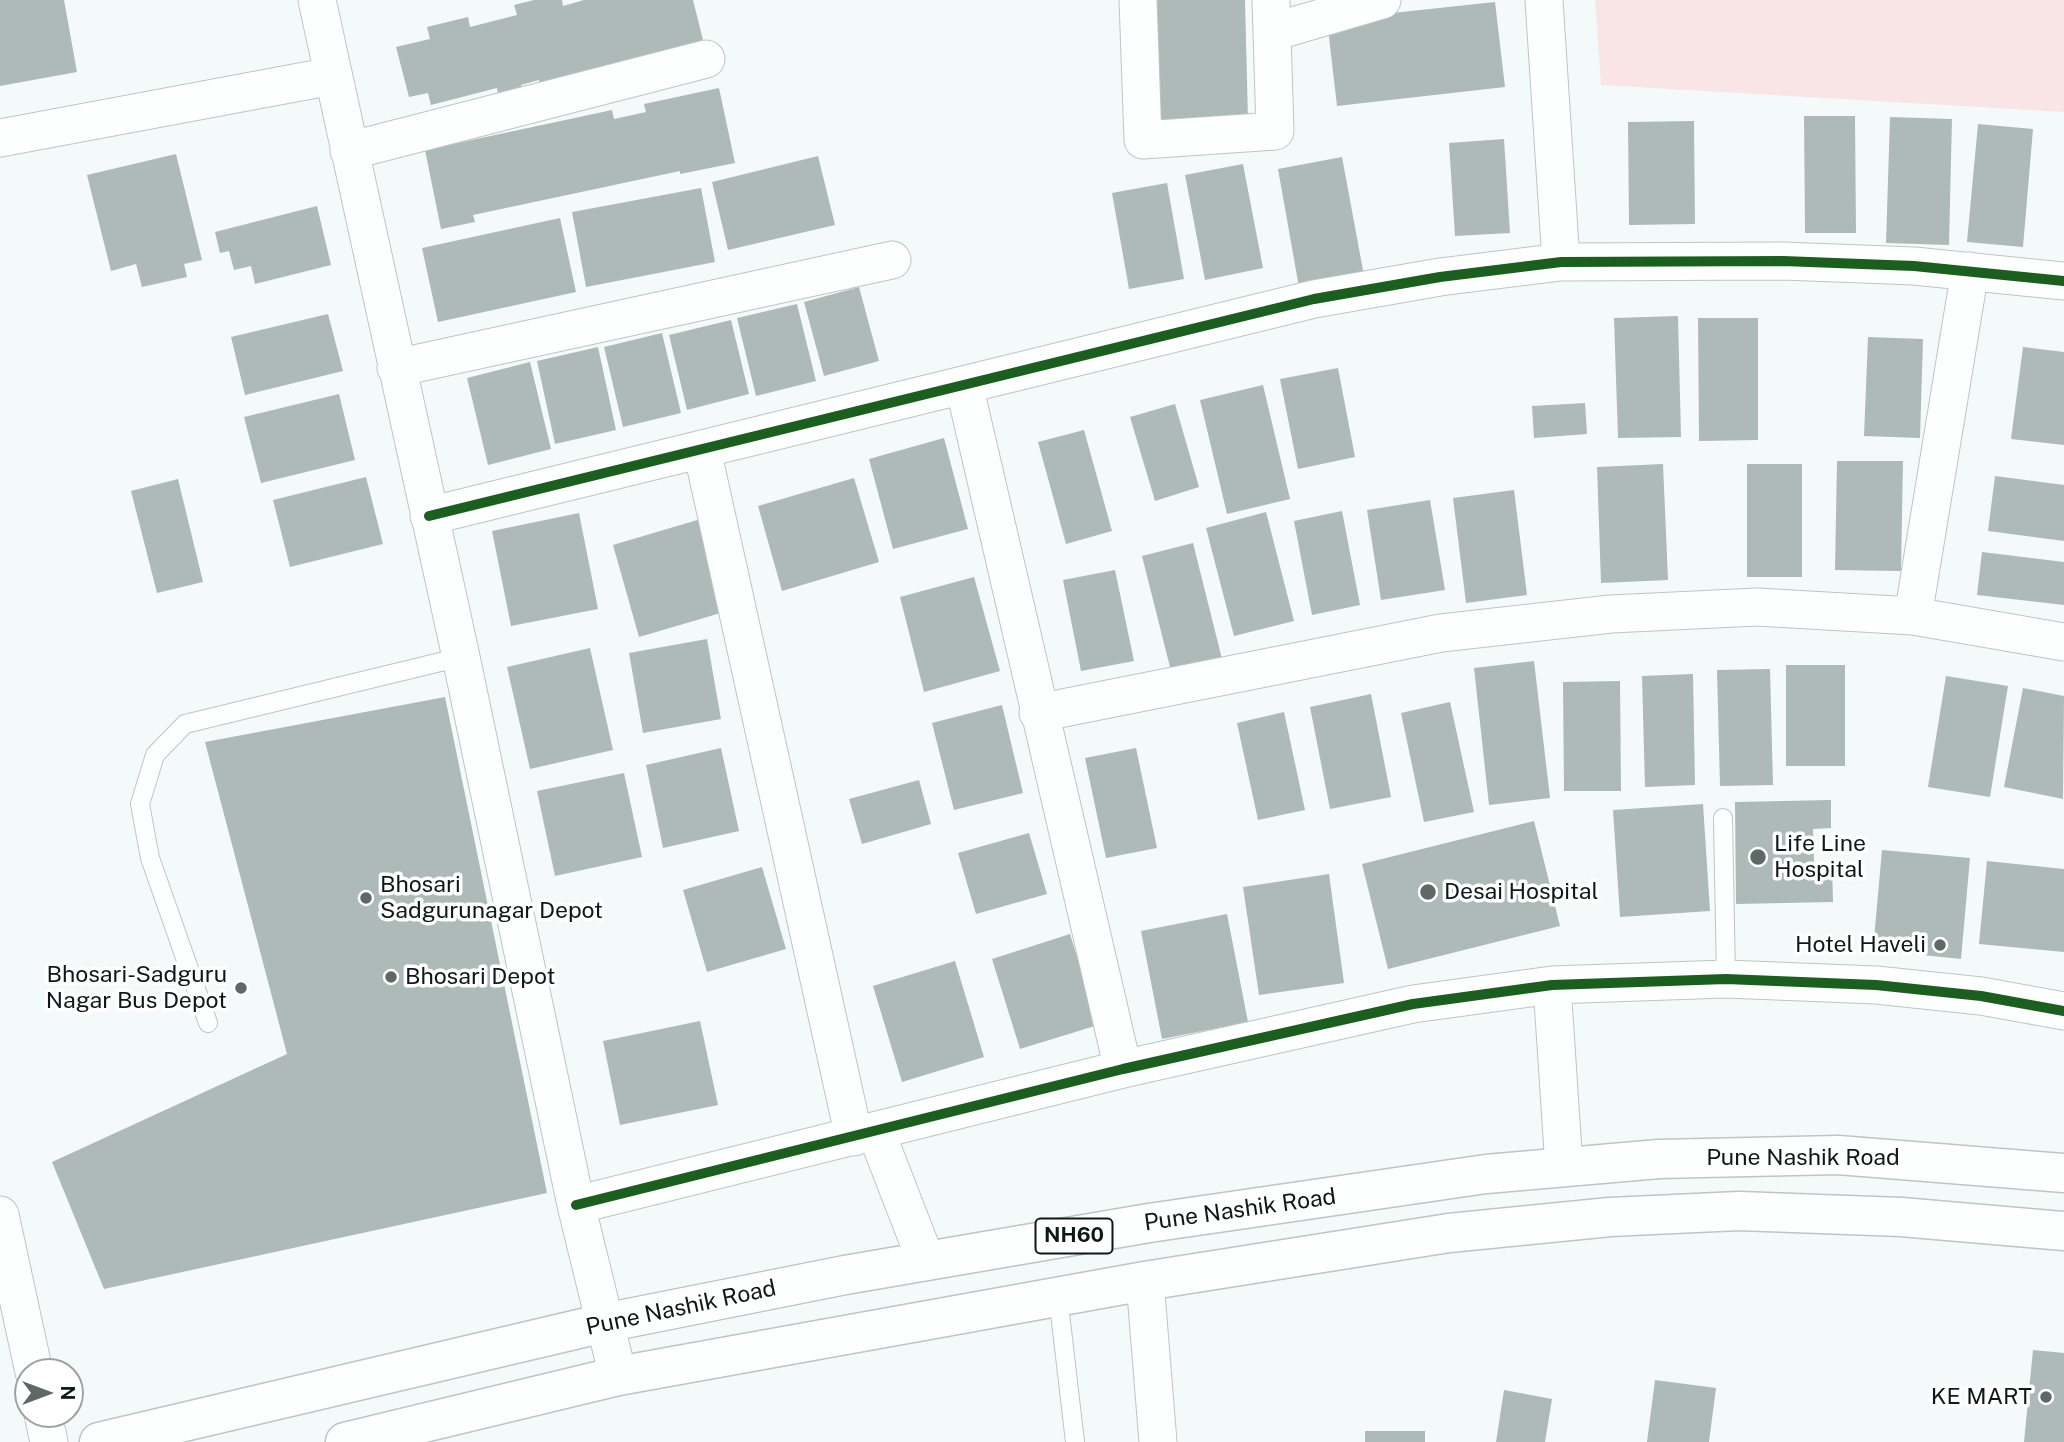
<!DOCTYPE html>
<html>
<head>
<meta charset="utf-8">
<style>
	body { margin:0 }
	#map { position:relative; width:2064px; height:1442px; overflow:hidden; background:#f4faf9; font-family:"Public Sans",sans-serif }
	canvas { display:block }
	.north { position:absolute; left:14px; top:1358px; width:70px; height:70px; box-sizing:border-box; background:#fff; border:2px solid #9ea3a2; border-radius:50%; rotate:90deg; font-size:19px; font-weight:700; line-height:28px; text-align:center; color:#0d1916 }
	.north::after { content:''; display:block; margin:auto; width:24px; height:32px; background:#5e6865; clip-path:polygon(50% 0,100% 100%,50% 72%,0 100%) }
</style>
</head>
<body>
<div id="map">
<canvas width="2064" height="1442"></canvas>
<div class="north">N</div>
</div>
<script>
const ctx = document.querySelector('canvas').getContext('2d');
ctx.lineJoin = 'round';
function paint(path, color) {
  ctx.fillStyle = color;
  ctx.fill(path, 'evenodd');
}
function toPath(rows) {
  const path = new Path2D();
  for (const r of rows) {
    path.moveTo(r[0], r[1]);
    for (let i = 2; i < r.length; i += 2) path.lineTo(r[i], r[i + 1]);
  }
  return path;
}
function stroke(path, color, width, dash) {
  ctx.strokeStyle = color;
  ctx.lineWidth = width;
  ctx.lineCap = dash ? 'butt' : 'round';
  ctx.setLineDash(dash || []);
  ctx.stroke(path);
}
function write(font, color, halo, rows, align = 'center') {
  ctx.font = font + ' "Public Sans",sans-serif';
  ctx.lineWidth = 7;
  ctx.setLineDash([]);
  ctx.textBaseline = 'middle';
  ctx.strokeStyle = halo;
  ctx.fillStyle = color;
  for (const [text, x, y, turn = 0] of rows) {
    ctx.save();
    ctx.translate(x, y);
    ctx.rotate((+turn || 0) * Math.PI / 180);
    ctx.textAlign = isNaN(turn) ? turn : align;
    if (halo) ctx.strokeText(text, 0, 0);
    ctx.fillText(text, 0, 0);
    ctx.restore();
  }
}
paint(toPath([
	[1595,0,2064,0,2064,112,1601,85]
]), '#f9e5e6');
paint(toPath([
	[0,0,64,0,77,72,0,86],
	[534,0,562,0,563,6,584,0,693,0,705,48,542,90,539,80,521,85,523,95,499,101,497,88,431,105,428,93,409,97,396,47,430,39,427,27,468,17,470,27,517,15,514,5],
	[1155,0,1245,0,1248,121,1158,123],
	[1495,2,1505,87,1337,106,1327,20],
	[719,88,735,163,680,174,680,171,473,215,475,222,441,229,425,150,612,110,614,119,646,112,644,104],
	[1804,116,1855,116,1856,233,1805,233],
	[1890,117,1952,119,1949,245,1886,243],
	[1694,121,1695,224,1629,225,1628,122],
	[1978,124,2033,129,2023,247,1967,242],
	[1504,139,1510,233,1455,236,1449,143],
	[176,154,202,260,184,264,187,277,142,287,136,264,111,271,87,175],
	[818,156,835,225,728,250,712,182],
	[1342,157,1365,281,1300,293,1278,169],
	[1243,164,1263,268,1205,280,1185,175],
	[1167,183,1184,279,1129,289,1112,193],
	[701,188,715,262,586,287,572,212],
	[317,206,331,265,255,284,251,266,234,270,229,251,220,253,215,232],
	[560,218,576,292,438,322,422,248],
	[859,287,879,361,824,376,804,302],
	[797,304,816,381,756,396,737,318],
	[328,314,343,371,245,395,231,337],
	[1678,316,1681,437,1618,438,1614,318],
	[1698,318,1758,318,1758,440,1699,441],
	[731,320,749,394,687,410,669,335],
	[662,333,681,413,623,427,604,347],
	[1868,337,1923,339,1920,438,1864,436],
	[598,347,616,430,555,444,537,361],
	[2023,347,2064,352,2064,445,2011,439],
	[530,362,551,449,488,465,467,378],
	[1338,368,1355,457,1298,469,1280,379],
	[1263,385,1290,499,1227,514,1200,400],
	[339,394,355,460,261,483,244,417],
	[1585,403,1587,434,1534,438,1532,406],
	[1175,404,1199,487,1155,501,1130,417],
	[1084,430,1112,531,1066,544,1038,442],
	[944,438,968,529,893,549,869,459],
	[1837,461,1903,461,1901,571,1835,570],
	[1663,464,1668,580,1601,583,1597,467],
	[1747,464,1802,464,1802,577,1747,577],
	[1995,476,2064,485,2064,541,1988,531],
	[366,477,383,544,290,567,273,500],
	[854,478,879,562,782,591,758,506],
	[178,479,203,582,157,593,131,491],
	[1514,490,1527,595,1466,603,1453,498],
	[1430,500,1445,590,1381,600,1367,510],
	[1342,511,1360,605,1312,615,1294,521],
	[1266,512,1294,621,1234,636,1206,528],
	[579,513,598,609,511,626,492,531],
	[704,518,731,610,639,637,613,545],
	[1193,543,1222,659,1171,671,1142,556],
	[1982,552,2064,562,2064,605,1977,595],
	[1115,570,1134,661,1081,671,1063,580],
	[974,577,1000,671,924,692,900,597],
	[707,639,721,719,643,733,629,653],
	[590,648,613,750,530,769,507,667],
	[1534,661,1550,798,1489,805,1474,668],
	[1786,665,1845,665,1845,766,1786,766],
	[1770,669,1773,785,1720,786,1717,670],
	[1693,674,1695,785,1645,787,1642,676],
	[1946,676,2008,686,1990,797,1928,787],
	[1620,681,1621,791,1564,791,1563,682],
	[2023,688,2064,696,2063,799,2004,787],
	[1371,694,1391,797,1330,809,1310,707],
	[445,697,547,1193,104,1289,52,1162,287,1054,205,742],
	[1450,702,1474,812,1424,822,1401,713],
	[1002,705,1023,793,954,810,932,723],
	[1284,712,1305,810,1258,820,1237,723],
	[721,748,739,831,663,848,646,765],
	[1136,748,1157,848,1106,858,1085,758],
	[624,773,642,857,555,876,537,791],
	[919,780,931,824,862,844,849,799],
	[1831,800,1831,828,1813,829,1814,864,1832,864,1833,902,1736,904,1735,802],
	[1703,804,1710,911,1620,917,1613,810],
	[1534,821,1560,926,1388,969,1362,864],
	[1029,833,1047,894,976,914,958,853],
	[1882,850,1970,858,1961,959,1873,950],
	[1987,861,2064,869,2064,952,1979,944],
	[762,867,786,949,707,972,683,890],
	[1329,874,1344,983,1259,995,1243,887],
	[1227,914,1248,1022,1162,1039,1141,931],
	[1070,934,1098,1025,1020,1049,992,959],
	[955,961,984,1057,902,1082,873,986],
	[700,1021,718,1105,620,1125,603,1041],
	[2033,1350,2064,1353,2064,1442,2024,1442],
	[1655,1380,1716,1388,1709,1442,1647,1442],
	[1504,1390,1552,1399,1545,1442,1496,1442],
	[1365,1431,1425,1431,1425,1442,1365,1442]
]), '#aebab7');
const lane = toPath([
	[1723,818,1726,979],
	[208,1023,150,858,140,804,155,755,185,724,461,657],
	[1058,1296,1075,1442]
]);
const street = toPath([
	[317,0,461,657,576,1205,618,1376],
	[1138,0,1143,140,1275,131,1271,0],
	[1544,0,1561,262],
	[1273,32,1382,0],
	[0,138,332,76],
	[349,151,706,59],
	[396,368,892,260],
	[964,385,1123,1069],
	[702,450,854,1137],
	[429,516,1314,299,1440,277,1561,262,1783,261,1914,266,2064,281],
	[1913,616,1970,271],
	[1038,713,1441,633,1611,614,1757,607,1913,616,2064,642],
	[1552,985,1564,1167],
	[876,1132,926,1261],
	[576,1205,1123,1069,1413,1004,1552,985,1726,979,1876,985,1981,996,2064,1011],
	[0,1215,34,1372],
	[1145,1281,1158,1442],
	[43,1414,49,1442]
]);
const highway = toPath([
	[99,1442,604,1323,845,1275,1149,1223,1486,1174,1659,1159,1838,1155,2064,1173],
	[345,1442,618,1376,1145,1281,1449,1233,1610,1217,1739,1211,1901,1217,2064,1231]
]);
stroke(lane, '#bdc6c4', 20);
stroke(street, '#bdc6c4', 39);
stroke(highway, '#bdc6c4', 41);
stroke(lane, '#fdfefe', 18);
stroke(street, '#fdfefe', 37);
stroke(highway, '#fdfefe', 38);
stroke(toPath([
	[429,516,1314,299,1440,277,1561,262,1783,261,1914,266,2064,281],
	[576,1205,1123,1069,1413,1004,1552,985,1726,979,1876,985,1981,996,2064,1011]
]), '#1b5e20', 10);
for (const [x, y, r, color] of [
	[1758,857,9,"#5e6865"],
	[1428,892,9,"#5e6865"],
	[366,898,7,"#5e6865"],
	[1940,945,7,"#5e6865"],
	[391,977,7,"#5e6865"],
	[241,988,7,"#5e6865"],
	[2046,1397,7,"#5e6865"]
]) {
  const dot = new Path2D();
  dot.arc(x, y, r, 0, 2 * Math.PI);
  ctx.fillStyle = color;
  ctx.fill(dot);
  stroke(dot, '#fff', 2.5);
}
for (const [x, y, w] of [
	[1074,1236,77]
]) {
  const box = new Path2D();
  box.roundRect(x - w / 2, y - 17.5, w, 35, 5);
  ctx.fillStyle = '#fff';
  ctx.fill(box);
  stroke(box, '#0d1916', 2);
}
write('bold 21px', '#0d1916', null, [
	["NH60",1074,1236]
]);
write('23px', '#0d1916', '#fff', [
	["Life Line",1774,844],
	["Hospital",1774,870],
	["Bhosari",380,885],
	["Sadgurunagar Depot",380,911],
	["Desai Hospital",1444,892],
	["Hotel Haveli",1926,945,"right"],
	["Bhosari-Sadguru",227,975,"right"],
	["Nagar Bus Depot",227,1001,"right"],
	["Bhosari Depot",405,977],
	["KE MART",2032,1397,"right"]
], 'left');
write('23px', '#0d1916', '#fff', [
	["Pune Nashik Road",1803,1158],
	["Pune Nashik Road",1240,1210,-8],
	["Pune Nashik Road",681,1308,-12]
]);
</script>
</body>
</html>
